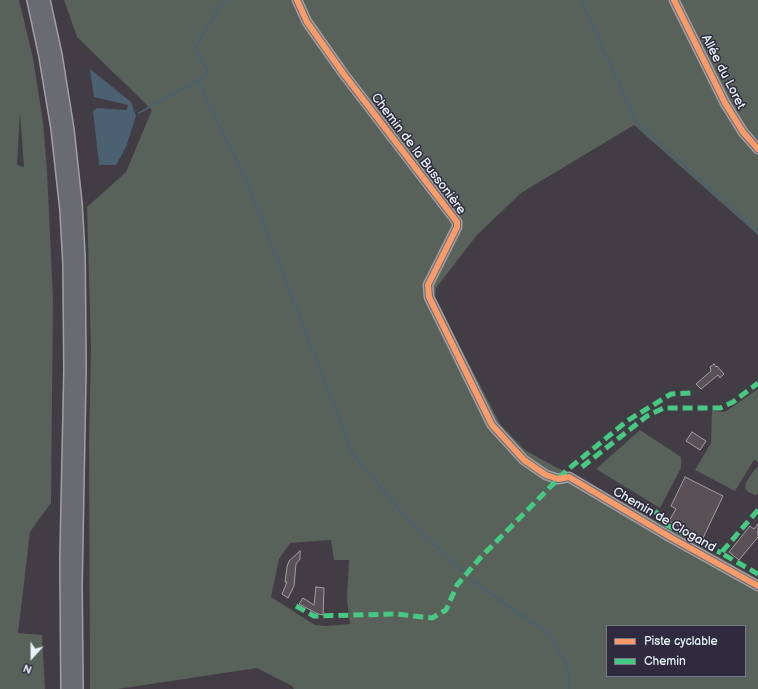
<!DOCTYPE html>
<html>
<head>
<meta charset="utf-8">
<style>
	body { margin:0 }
	#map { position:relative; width:758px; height:689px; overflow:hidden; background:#423c44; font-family:"Balsamiq Sans",sans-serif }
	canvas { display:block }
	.legend { position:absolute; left:606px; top:625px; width:140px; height:52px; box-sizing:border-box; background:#2f2a3d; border:1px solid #797a88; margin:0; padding:5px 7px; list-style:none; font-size:12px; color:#e8f1f8 }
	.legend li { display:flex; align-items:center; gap:8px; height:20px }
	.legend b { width:20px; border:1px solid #797a88 }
	.north { position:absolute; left:12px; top:637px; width:40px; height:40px; -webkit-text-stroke:3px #2f2a3d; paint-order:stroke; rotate:201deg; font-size:11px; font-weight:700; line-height:16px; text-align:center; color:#e8f1f8 }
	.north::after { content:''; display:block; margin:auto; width:14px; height:18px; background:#e8f1f8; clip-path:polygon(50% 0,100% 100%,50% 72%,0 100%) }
</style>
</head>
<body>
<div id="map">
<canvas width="758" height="689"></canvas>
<ul class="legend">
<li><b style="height:5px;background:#fa9b69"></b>Piste cyclable</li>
<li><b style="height:5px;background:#46c982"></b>Chemin</li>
</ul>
<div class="north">N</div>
</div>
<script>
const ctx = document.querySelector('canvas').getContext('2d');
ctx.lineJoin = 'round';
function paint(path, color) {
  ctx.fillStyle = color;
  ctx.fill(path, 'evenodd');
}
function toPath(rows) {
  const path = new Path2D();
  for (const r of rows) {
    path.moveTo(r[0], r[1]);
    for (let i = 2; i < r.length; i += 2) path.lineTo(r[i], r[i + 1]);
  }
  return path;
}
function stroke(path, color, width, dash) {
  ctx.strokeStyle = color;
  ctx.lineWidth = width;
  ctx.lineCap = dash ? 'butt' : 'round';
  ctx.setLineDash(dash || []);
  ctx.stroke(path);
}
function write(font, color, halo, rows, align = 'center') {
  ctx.font = font + ' "Balsamiq Sans",sans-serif';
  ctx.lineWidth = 3;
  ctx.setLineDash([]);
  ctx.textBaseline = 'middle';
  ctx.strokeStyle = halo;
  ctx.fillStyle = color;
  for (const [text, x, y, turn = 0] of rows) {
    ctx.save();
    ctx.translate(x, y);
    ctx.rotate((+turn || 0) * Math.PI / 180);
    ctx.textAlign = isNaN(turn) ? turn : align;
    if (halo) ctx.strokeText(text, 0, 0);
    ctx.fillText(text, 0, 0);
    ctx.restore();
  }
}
paint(toPath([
	[0,0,19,0,33,58,43,122,47,171,53,298,51,503,30,532,18,633,42,635,45,689,0,689],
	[20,113,24,167,17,165],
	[64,0,758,0,758,235,634,125,521,193,477,235,436,288,435,298,500,424,525,450,557,468,577,476,758,579,758,689,294,689,292,686,257,668,118,689,90,689,89,442,91,349,87,207,126,172,152,110,77,37],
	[331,540,334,560,349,560,347,599,350,624,327,626,315,625,271,597,279,559,290,543],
	[607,626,745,626,745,676,607,676],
	[758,389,758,462,754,460,735,491,695,470,711,443,712,411,725,412],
	[640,430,681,457,681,468,660,508,596,469],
	[758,467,758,494,755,495,748,492,745,488,746,482,755,469]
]), '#58615a');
paint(toPath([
	[90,69,131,102,136,116,126,147,116,165,99,165,93,111,97,108,127,110,128,105,94,97]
]), '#4b6171');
stroke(toPath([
	[581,0,637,123,758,232],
	[197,80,246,179,353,454,403,514,462,571],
	[139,113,204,77,207,70,195,48,218,9,226,0],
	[470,579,549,634,569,670,569,689]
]), '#4b6171', 2);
const building = toPath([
	[714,364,716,367,717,366,724,374,720,378,718,375,701,389,696,384,711,371,710,367,714,364],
	[692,432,706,441,700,450,686,441,692,432],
	[685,477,723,496,703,538,669,521,676,509,671,506,685,477],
	[758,524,758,537,739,560,729,552,750,526,754,529,758,524],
	[300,551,300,559,296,564,294,586,288,598,282,594,287,582,285,582,287,567,289,561,300,551],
	[316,587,324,588,323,615,318,614,299,604,303,598,314,605,316,587]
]);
paint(building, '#595156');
stroke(building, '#a09fa4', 1);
const minor = toPath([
	[297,0,307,22,343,73,457,222,457,227,428,285,429,297,492,425,524,460,546,475,558,479,569,477,670,537,758,586],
	[674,0,725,103,743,132,758,149]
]);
const highway = toPath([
	[33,0,45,56,57,128,66,210,69,264,70,370,66,559,67,689],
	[44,0,56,55,68,130,76,204,79,257,80,367,76,585,77,689]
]);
stroke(minor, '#a09fa4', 11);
stroke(highway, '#a09fa4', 14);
stroke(minor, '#6a6b72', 8);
stroke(highway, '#6a6b72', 11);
stroke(toPath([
	[582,467,647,416,664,408,720,408,733,402,758,383],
	[758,510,721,553,758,574],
	[655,511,667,525,721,553],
	[296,606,314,616,396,614,432,618,446,610,457,585,481,557,566,471,627,421,671,394,693,393]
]), '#46c982', 5, [10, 5]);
stroke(toPath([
	[297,0,307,22,343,73,457,222,457,227,428,285,429,297,492,425,524,460,546,475,558,479,569,477,670,537,758,586],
	[674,0,725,103,743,132,758,149]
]), '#fa9b69', 6);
write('13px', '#e8f1f8', '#2f2a3d', [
	["Allée du Loret",723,72,63],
	["Chemin de la Bussonière",418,154,53],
	["Chemin de Clogand",664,520,30]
]);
</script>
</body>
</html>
